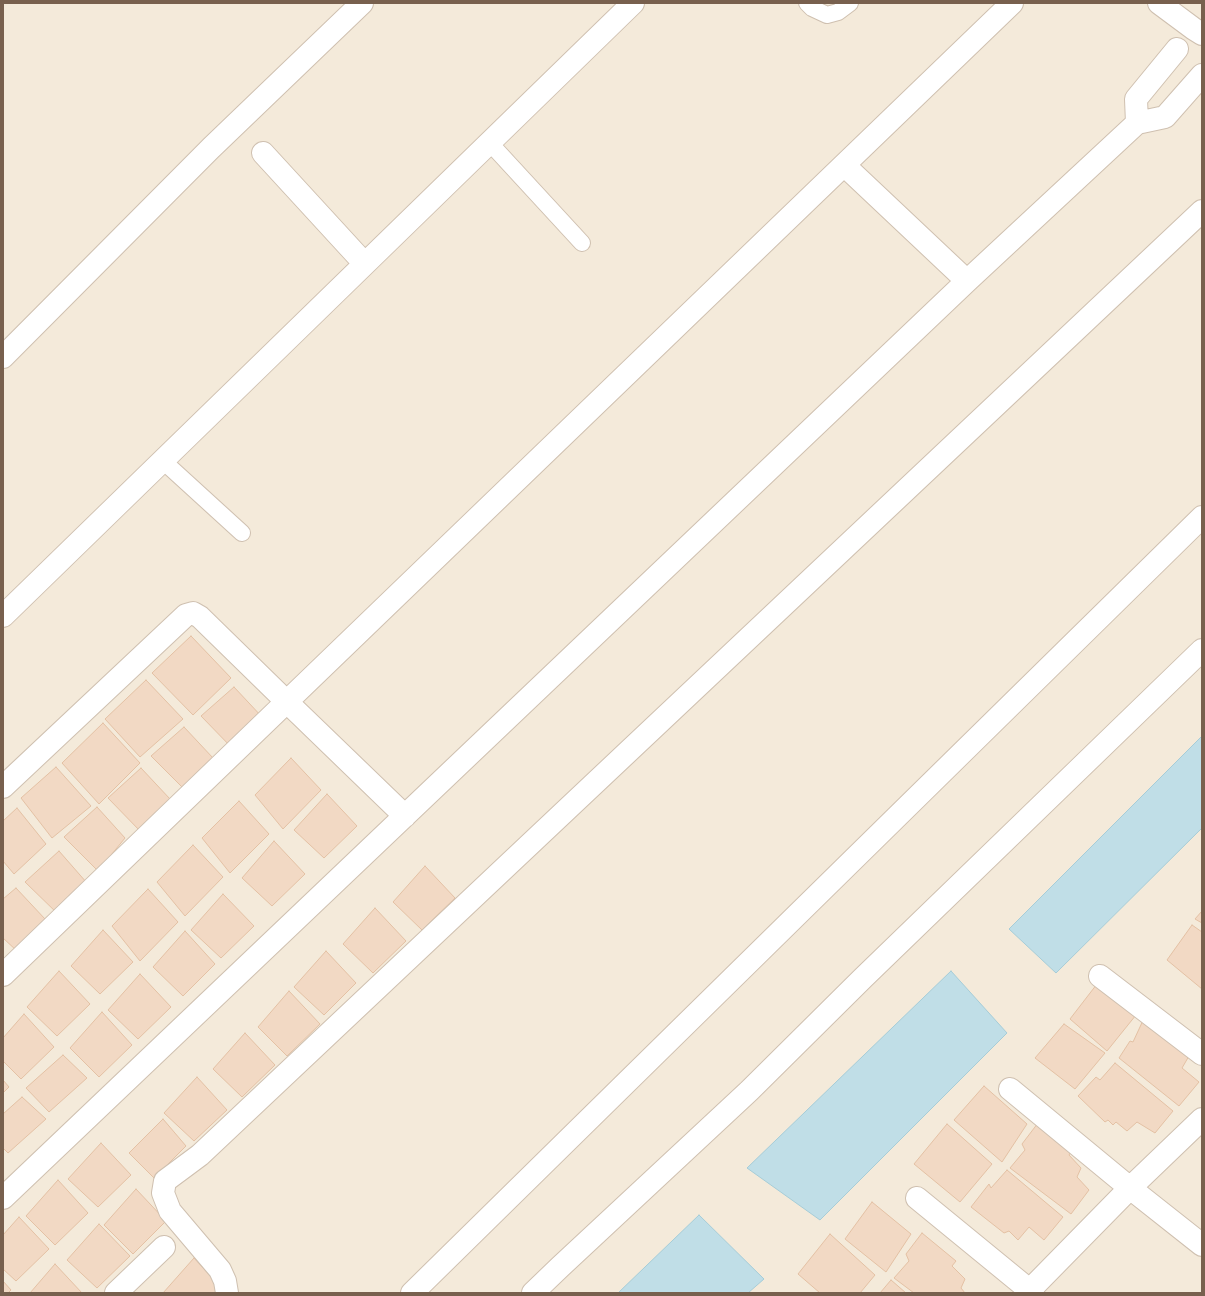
<!DOCTYPE html>
<html>
<head>
<meta charset="utf-8">
<style>
	body { margin:0 }
	#map { position:relative; width:1205px; height:1296px; overflow:hidden; background:#fcf7ec; font-family:"Alegreya Sans",sans-serif }
	canvas { display:block }
	.frame { position:absolute; inset:0; border:4px solid #78604e; pointer-events:none }
</style>
</head>
<body>
<div id="map">
<canvas width="1205" height="1296"></canvas>
<div class="frame"></div>
</div>
<script>
const ctx = document.querySelector('canvas').getContext('2d');
ctx.lineJoin = 'round';
function paint(path, color) {
  ctx.fillStyle = color;
  ctx.fill(path, 'evenodd');
}
function toPath(rows) {
  const path = new Path2D();
  for (const r of rows) {
    path.moveTo(r[0], r[1]);
    for (let i = 2; i < r.length; i += 2) path.lineTo(r[i], r[i + 1]);
  }
  return path;
}
function stroke(path, color, width, dash) {
  ctx.strokeStyle = color;
  ctx.lineWidth = width;
  ctx.lineCap = dash ? 'butt' : 'round';
  ctx.setLineDash(dash || []);
  ctx.stroke(path);
}
paint(toPath([
	[3,3,1202,3,1202,1293,3,1293]
]), '#f4eada');
const water = toPath([
	[1202,736,1202,828,1056,973,1009,929,1202,736],
	[951,971,1007,1033,820,1220,747,1168,951,971],
	[699,1215,764,1279,748,1293,618,1293,699,1215]
]);
paint(water, '#c0dee7');
stroke(water, '#a6cdd8', 1);
const building = toPath([
	[191,636,231,678,193,715,152,673,191,636],
	[146,680,183,719,140,757,105,719,146,680],
	[234,687,263,718,234,750,201,716,234,687],
	[103,723,140,763,99,804,62,763,103,723],
	[184,727,213,758,185,790,151,756,184,727],
	[291,758,321,790,283,829,255,795,291,758],
	[56,767,91,806,52,838,21,798,56,767],
	[141,768,170,799,141,832,108,798,141,768],
	[327,794,357,826,324,858,294,830,327,794],
	[239,801,269,834,230,873,202,838,239,801],
	[97,807,125,838,98,871,64,837,97,807],
	[17,808,46,844,14,874,3,861,3,821,17,808],
	[274,841,305,874,272,906,242,878,274,841],
	[193,845,223,877,185,916,157,882,193,845],
	[59,851,87,883,59,915,25,882,59,851],
	[425,866,455,898,422,930,393,902,425,866],
	[16,888,45,919,17,951,3,938,3,899,16,888],
	[148,889,178,922,140,961,112,926,148,889],
	[223,894,254,926,221,958,191,930,223,894],
	[375,908,406,941,373,973,343,944,375,908],
	[1202,911,1202,923,1195,919,1202,911],
	[1192,925,1202,932,1202,989,1167,960,1192,925],
	[103,930,133,962,100,994,71,966,103,930],
	[185,931,215,964,183,996,153,967,185,931],
	[326,951,356,983,324,1015,294,987,326,951],
	[59,971,90,1004,57,1036,27,1007,59,971],
	[140,974,171,1007,138,1039,108,1010,140,974],
	[1097,984,1136,1015,1107,1051,1070,1019,1097,984],
	[289,991,320,1024,287,1056,258,1027,289,991],
	[102,1012,132,1045,99,1077,70,1048,102,1012],
	[24,1014,54,1047,21,1079,3,1061,3,1038,24,1014],
	[1146,1014,1189,1056,1182,1068,1199,1082,1179,1106,1119,1058,1130,1041,1133,1042,1146,1014],
	[1064,1024,1105,1053,1075,1089,1035,1058,1064,1024],
	[245,1033,275,1065,242,1097,213,1069,245,1033],
	[63,1055,87,1078,49,1112,26,1088,63,1055],
	[1115,1063,1173,1111,1155,1133,1137,1122,1127,1131,1116,1122,1113,1125,1108,1120,1105,1122,1078,1096,1096,1077,1100,1080,1115,1063],
	[197,1077,227,1110,194,1141,164,1113,197,1077],
	[3,1080,9,1087,3,1093,3,1080],
	[984,1086,1027,1124,1002,1162,954,1120,984,1086],
	[22,1097,46,1119,8,1153,3,1148,3,1114,22,1097],
	[163,1119,186,1146,154,1178,129,1153,163,1119],
	[1038,1123,1072,1150,1069,1155,1081,1168,1077,1177,1089,1190,1071,1214,1010,1168,1025,1150,1022,1144,1038,1123],
	[947,1124,992,1164,960,1202,914,1164,947,1124],
	[101,1143,131,1175,98,1207,68,1179,101,1143],
	[1007,1170,1063,1217,1044,1240,1029,1227,1018,1240,1009,1231,1004,1233,971,1207,989,1184,991,1188,1007,1170],
	[58,1180,88,1213,55,1245,26,1216,58,1180],
	[136,1189,166,1221,133,1254,104,1225,136,1189],
	[872,1202,911,1234,886,1272,845,1239,872,1202],
	[19,1217,49,1249,16,1281,3,1269,3,1235,19,1217],
	[99,1224,130,1256,97,1288,67,1260,99,1224],
	[922,1233,956,1261,952,1266,965,1279,961,1288,965,1293,914,1293,894,1278,909,1261,906,1254,922,1233],
	[830,1234,875,1275,860,1293,820,1293,798,1274,830,1234],
	[194,1258,224,1291,222,1293,163,1293,194,1258],
	[55,1264,82,1293,30,1293,55,1264],
	[891,1280,906,1293,880,1293,891,1280],
	[3,1281,11,1290,8,1293,3,1293,3,1281]
]);
paint(building, '#f2d9c4');
stroke(building, '#e4c1a4', 1);
const lane = toPath([
	[807,3,812,8,827,15,838,12,850,3],
	[489,142,582,243],
	[162,460,242,533]
]);
const street = toPath([
	[1159,3,1194,29,1202,34],
	[1137,123,1136,99,1177,49],
	[263,153,364,263],
	[844,165,967,281],
	[3,357,211,148,362,3],
	[3,616,633,3],
	[3,787,186,615,193,613,200,617,287,702,405,816],
	[3,975,1012,3],
	[1100,976,1202,1054],
	[1010,1089,1130,1188,1202,1245],
	[3,1198,967,281,1137,123,1165,117,1202,75],
	[917,1198,1033,1293],
	[116,1293,164,1247],
	[227,1293,225,1281,220,1270,170,1211,163,1193,165,1181,200,1155,1202,211],
	[412,1293,1202,517],
	[533,1293,560,1267,749,1091,863,978,1202,650],
	[1027,1293,1130,1188,1202,1119]
]);
stroke(lane, '#cfc0b0', 18);
stroke(street, '#cfc0b0', 24);
stroke(lane, '#fff', 16);
stroke(street, '#fff', 22);
</script>
</body>
</html>
